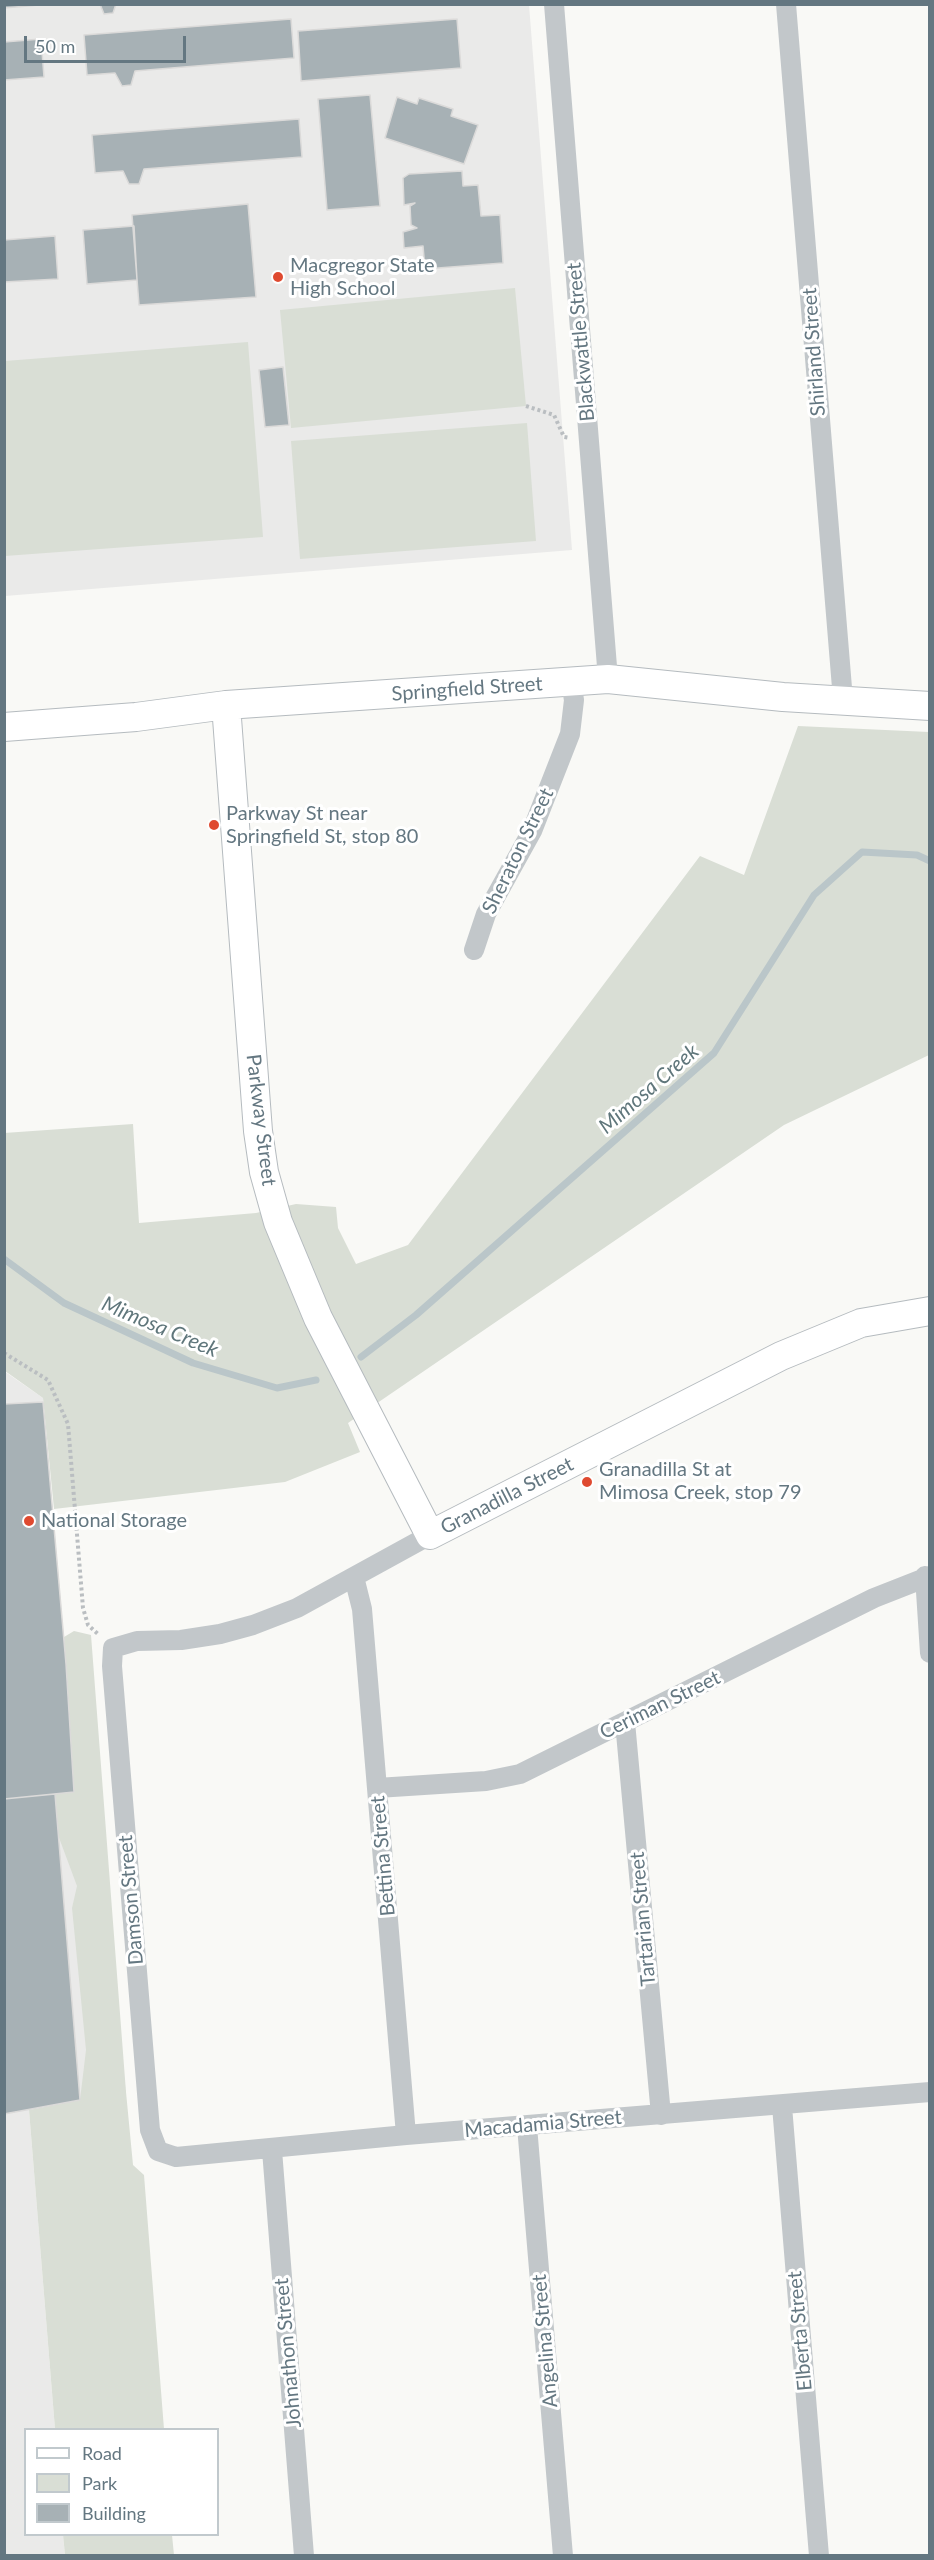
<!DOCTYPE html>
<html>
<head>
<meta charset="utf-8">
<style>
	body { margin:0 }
	#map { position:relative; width:934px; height:2560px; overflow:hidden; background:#f9f9f6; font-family:Lato,sans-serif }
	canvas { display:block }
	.frame { position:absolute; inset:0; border:6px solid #647781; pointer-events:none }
	.legend { position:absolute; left:24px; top:2428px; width:195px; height:108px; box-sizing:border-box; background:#fff; border:2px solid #c1c9cd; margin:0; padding:8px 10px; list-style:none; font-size:18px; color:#647781 }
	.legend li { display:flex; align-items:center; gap:12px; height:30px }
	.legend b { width:30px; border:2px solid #c1c9cd }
	.scale { position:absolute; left:24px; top:36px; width:162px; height:27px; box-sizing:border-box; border:3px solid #647781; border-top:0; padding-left:8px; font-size:18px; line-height:21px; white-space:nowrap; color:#647781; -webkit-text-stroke:4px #fff; paint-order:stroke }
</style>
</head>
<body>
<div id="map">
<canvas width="934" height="2560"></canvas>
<div class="frame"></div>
<ul class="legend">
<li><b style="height:8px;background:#fff"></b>Road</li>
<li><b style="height:16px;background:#d9ded5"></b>Park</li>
<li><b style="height:16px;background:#a7b1b5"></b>Building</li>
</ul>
<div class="scale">50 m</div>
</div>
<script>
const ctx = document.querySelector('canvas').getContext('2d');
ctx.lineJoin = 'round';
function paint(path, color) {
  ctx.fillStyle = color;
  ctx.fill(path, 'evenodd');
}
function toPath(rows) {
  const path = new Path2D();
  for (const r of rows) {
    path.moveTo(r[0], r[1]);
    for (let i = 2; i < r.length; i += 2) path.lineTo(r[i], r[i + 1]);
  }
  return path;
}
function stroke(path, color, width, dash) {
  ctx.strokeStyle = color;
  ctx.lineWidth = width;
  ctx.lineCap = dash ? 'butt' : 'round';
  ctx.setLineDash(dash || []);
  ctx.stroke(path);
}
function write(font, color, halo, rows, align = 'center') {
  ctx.font = font + ' Lato,sans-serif';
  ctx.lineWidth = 6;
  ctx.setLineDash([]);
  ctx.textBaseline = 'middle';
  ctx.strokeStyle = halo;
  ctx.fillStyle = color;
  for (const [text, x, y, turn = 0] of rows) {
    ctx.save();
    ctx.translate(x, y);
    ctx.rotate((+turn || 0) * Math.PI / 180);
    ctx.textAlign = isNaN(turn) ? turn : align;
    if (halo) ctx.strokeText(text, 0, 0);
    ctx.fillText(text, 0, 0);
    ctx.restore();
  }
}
paint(toPath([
	[5,5,529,5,572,550,5,596],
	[4,1371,43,1398,64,1637,126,2092,29,2110,55,2429,26,2430,26,2534,63,2535,65,2555,5,2555]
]), '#eaeae9');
paint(toPath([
	[515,288,526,406,291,428,280,310],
	[248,342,263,537,5,556,5,361],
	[527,423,536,541,300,559,291,441],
	[798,726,929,732,929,1055,784,1125,348,1423,360,1452,285,1482,54,1509,43,1398,5,1371,4,1133,133,1124,139,1223,256,1213,296,1204,336,1207,338,1228,356,1264,408,1245,700,856,744,875],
	[74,1631,91,1635,126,2092,133,2165,144,2175,164,2429,55,2429,29,2110,80,2100,86,2050,72,1908,77,1886,58,1835,55,1794,74,1792,64,1637],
	[63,2535,172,2535,174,2555,65,2555]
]), '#d9ded5');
stroke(toPath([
	[4,1259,64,1303,193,1363,277,1388,316,1380],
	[361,1357,416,1315,714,1053,814,895,862,852,917,855,930,861]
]), '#bac6c9', 7);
const building = toPath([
	[4,4,39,4,39,5,4,8,4,4],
	[100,4,116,4,113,13,104,14,100,4],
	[291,19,294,58,135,71,131,85,122,86,115,73,87,75,84,35,291,19],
	[457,19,461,68,301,81,298,31,457,19],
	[41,39,44,77,4,80,4,42,41,39],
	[370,95,380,206,327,210,318,99,370,95],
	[397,97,417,104,419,98,453,109,451,116,478,125,464,164,385,138,397,97],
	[299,119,302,157,144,169,139,184,129,184,123,171,95,173,92,135,299,119],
	[462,171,463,186,478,185,481,216,500,215,503,263,425,269,423,246,404,248,403,232,417,228,411,225,410,206,415,203,404,205,403,178,409,174,462,171],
	[248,204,256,297,139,305,132,215,248,204],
	[134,226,137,280,87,284,83,230,134,226],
	[55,236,58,279,4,282,4,240,55,236],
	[283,367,289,425,265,427,259,370,283,367],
	[43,1402,66,1664,74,1792,4,1799,4,1404,43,1402],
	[55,1794,80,2100,4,2114,4,1799,55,1794]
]);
paint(building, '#a7b1b5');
stroke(building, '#dbdad9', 1.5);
const secondary = toPath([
	[226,705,258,1131,264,1172,278,1222,318,1318,430,1535,781,1356,861,1323,930,1311],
	[4,727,136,717,226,705,608,679,783,697,930,706]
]);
stroke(secondary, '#b5bbbf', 30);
stroke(toPath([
	[526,406,554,415,564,437,570,438],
	[4,1353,48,1380,68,1424,83,1608,88,1625,99,1635]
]), '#babec1', 4, [3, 3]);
stroke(toPath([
	[554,4,608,679],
	[786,4,843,700],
	[474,950,486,914,532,831,570,734,574,700,571,682],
	[430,1535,297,1608,253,1625,220,1634,181,1640,137,1641,113,1648,112,1666,150,2130,158,2151,176,2157,406,2135,930,2092],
	[925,1576,930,1653],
	[354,1577,362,1609,406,2135],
	[625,1722,661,2115],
	[377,1788,486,1781,520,1774,874,1598,930,1576],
	[782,2106,819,2556],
	[527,2126,563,2556],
	[272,2150,304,2556]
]), '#c2c7ca', 20);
stroke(secondary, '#fff', 28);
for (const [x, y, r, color] of [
	[278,277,6,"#df4a30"],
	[214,825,6,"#df4a30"],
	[587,1482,6,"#df4a30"],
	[29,1521,6,"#df4a30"]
]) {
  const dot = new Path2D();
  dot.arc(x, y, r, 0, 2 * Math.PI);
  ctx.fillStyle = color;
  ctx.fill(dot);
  stroke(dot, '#fff', 2);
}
write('20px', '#647781', '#fff', [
	["Macgregor State",290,266],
	["High School",290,289],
	["Parkway St near",226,814],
	["Springfield St, stop 80",226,837],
	["Granadilla St at",599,1470],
	["Mimosa Creek, stop 79",599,1493],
	["National Storage",41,1521]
], 'left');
write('20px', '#647781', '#fff', [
	["Blackwattle Street",581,342,-95],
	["Shirland Street",814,352,-94],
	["Springfield Street",467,689,-4],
	["Sheraton Street",518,851,-64],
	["Parkway Street",261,1120,83],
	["Granadilla Street",507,1496,-27],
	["Ceriman Street",660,1705,-26],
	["Bettina Street",383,1856,-95],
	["Damson Street",131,1900,-95],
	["Tartarian Street",643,1919,-95],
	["Macadamia Street",543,2124,-5],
	["Elberta Street",800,2331,-95],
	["Angelina Street",545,2341,-95],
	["Johnathon Street",288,2353,-95]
]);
write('italic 21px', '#5f767b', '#fff', [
	["Mimosa Creek",649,1089,-41],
	["Mimosa Creek",160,1327,23]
]);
</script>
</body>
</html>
